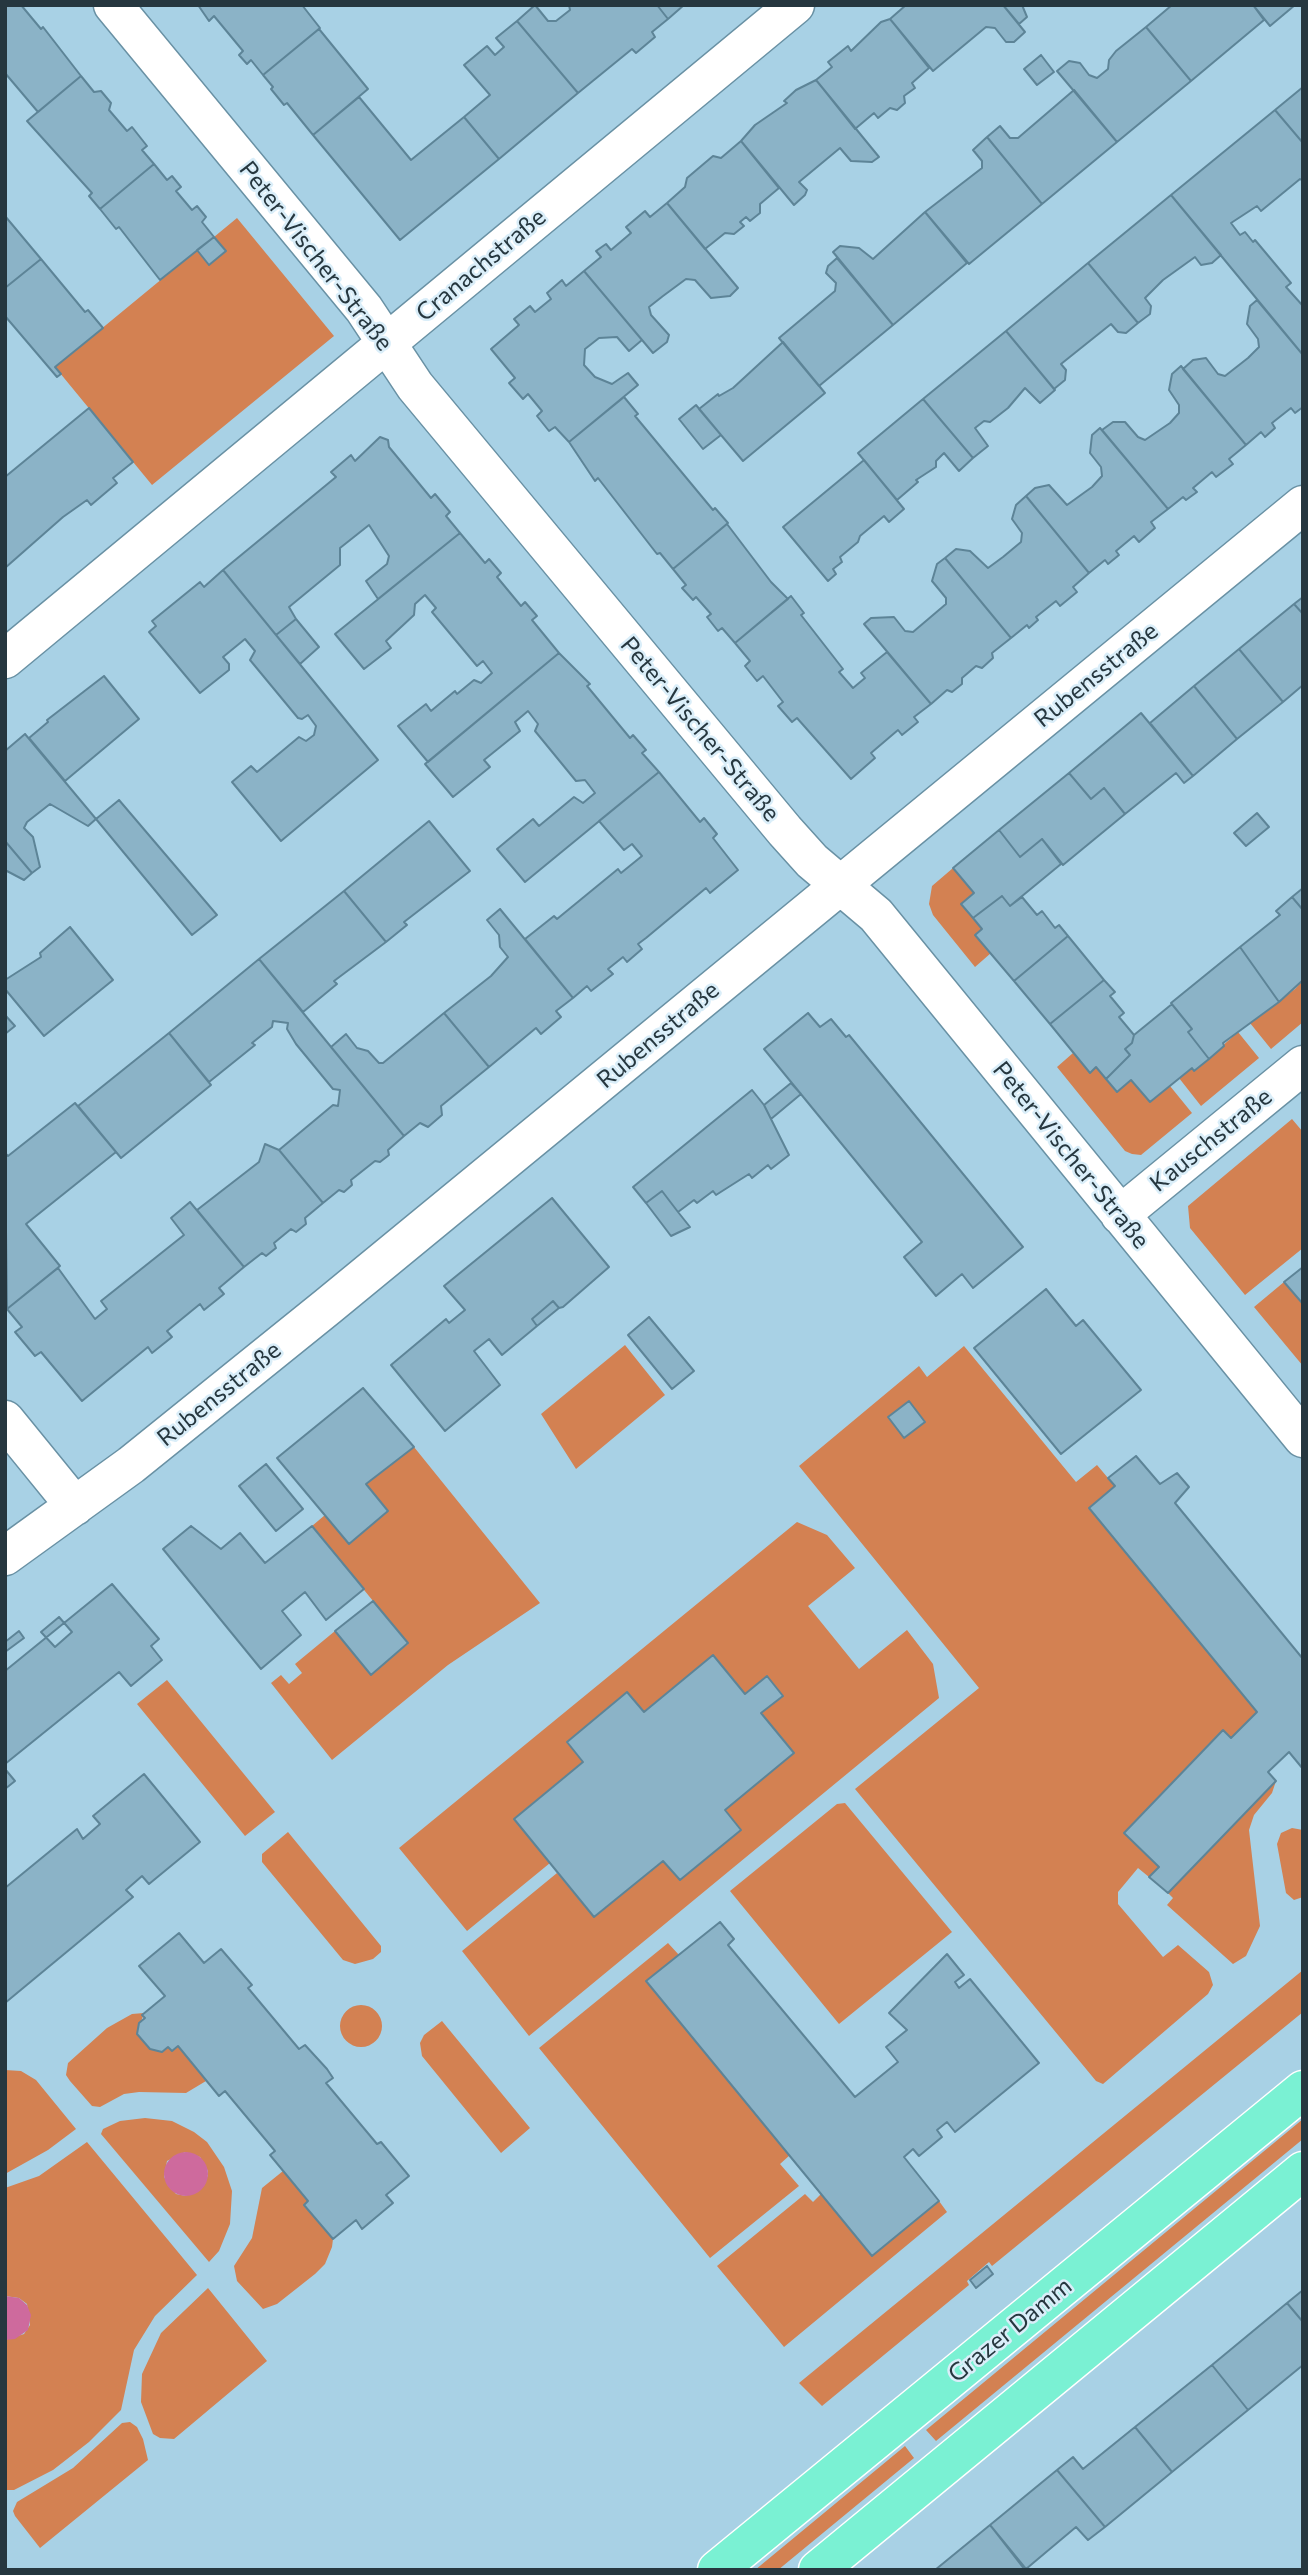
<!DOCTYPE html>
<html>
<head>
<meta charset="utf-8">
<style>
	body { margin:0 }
	#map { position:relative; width:1308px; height:2575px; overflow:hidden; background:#a8d1e5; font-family:Commissioner,sans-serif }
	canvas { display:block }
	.frame { position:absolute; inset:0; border:7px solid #26373f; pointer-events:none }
</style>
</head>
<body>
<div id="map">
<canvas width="1308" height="2575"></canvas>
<div class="frame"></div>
</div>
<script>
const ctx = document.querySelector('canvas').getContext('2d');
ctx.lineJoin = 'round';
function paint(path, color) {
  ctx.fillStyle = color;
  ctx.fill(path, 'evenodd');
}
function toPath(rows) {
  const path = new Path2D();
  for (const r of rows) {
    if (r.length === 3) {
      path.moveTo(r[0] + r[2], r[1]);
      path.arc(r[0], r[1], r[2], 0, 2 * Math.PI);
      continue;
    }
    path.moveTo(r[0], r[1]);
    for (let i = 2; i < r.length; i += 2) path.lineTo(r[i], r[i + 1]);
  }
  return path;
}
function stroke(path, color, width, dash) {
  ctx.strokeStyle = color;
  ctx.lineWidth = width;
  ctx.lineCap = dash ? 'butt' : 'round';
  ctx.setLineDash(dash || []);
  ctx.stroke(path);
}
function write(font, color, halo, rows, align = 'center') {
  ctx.font = font + ' Commissioner,sans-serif';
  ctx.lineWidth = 5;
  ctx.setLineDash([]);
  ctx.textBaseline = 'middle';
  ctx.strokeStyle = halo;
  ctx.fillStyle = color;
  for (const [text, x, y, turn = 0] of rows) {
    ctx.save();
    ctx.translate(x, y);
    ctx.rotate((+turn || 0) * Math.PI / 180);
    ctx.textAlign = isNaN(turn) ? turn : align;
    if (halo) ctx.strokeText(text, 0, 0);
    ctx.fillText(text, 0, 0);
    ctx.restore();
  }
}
paint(toPath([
	[237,218,334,336,152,485,55,367,197,250,209,265,226,251,214,237],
	[953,868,974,893,961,904,982,929,991,953,975,967,933,915,929,904,932,886],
	[1303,980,1303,1022,1271,1049,1250,1023,1295,989],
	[1238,1032,1259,1058,1201,1106,1179,1078,1192,1068,1194,1071],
	[1073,1053,1090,1072,1096,1067,1116,1092,1131,1080,1150,1102,1170,1086,1192,1113,1141,1155,1132,1154,1125,1151,1057,1067],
	[1292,1119,1303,1132,1303,1248,1245,1295,1190,1228,1188,1206],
	[1284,1282,1303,1304,1303,1366,1254,1307],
	[625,1345,665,1395,576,1469,541,1414],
	[964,1346,1076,1482,1097,1465,1108,1478,1115,1486,1089,1508,1257,1712,1231,1738,1223,1731,1124,1833,1159,1867,1149,1877,1138,1868,1118,1892,1118,1904,1163,1957,1178,1945,1209,1972,1213,1985,1208,1994,1103,2084,1096,2081,855,1789,979,1688,799,1466,919,1366,927,1377],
	[414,1447,540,1603,448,1665,332,1760,271,1683,281,1675,289,1684,302,1673,295,1664,335,1631,371,1674,408,1644,312,1526,325,1515,349,1544,388,1511,366,1484],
	[797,1522,827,1535,855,1568,808,1606,859,1669,907,1630,933,1664,939,1698,529,2036,462,1951,557,1873,594,1917,663,1861,680,1880,740,1830,725,1810,761,1713,783,1696,767,1676,745,1694,713,1655,644,1712,627,1692,567,1742,583,1762,514,1819,550,1863,467,1931,399,1848],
	[167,1680,275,1812,245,1836,137,1704],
	[1276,1781,1272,1793,1254,1815,1249,1830,1260,1926,1246,1956,1233,1964,1167,1905,1173,1898,1168,1893],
	[845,1803,952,1932,839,2024,730,1891,837,1804],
	[1292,1828,1303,1830,1303,1897,1294,1900,1286,1893,1277,1844,1281,1833],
	[288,1832,381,1946,381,1952,373,1959,355,1964,343,1960,262,1862,262,1854],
	[668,1943,679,1955,647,1981,790,2155,780,2164,799,2186,710,2258,539,2048],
	[1303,1970,1303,2012,992,2266,989,2262,967,2281,969,2285,822,2406,799,2383],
	[361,2026,21],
	[144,2013,137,2034,150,2049,162,2052,168,2047,172,2051,178,2046,206,2081,186,2093,139,2092,124,2094,100,2107,92,2106,70,2081,66,2075,68,2063,107,2028,132,2014],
	[442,2021,530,2128,501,2153,422,2056,420,2043,424,2035],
	[5,2070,21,2071,36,2080,76,2129,48,2150,5,2174],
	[145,2118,172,2121,194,2132,207,2142,224,2167,232,2191,230,2224,219,2251,209,2262,101,2134,103,2129,120,2121],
	[185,2152,200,2157,208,2171,208,2176,186,2196,176,2194,164,2177,167,2161],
	[1303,2119,1303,2139,936,2441,926,2430],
	[87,2142,197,2275,155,2316,134,2350,121,2410,89,2442,53,2470,14,2490,5,2490,5,2340,24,2334,30,2325,27,2304,19,2298,5,2296,5,2188,39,2176],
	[283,2171,308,2201,304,2205,333,2239,332,2247,325,2264,315,2274,277,2304,263,2309,237,2281,234,2266,252,2238,262,2188],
	[805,2194,813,2202,821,2194,872,2256,939,2201,947,2212,784,2347,717,2266],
	[208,2288,267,2361,174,2439,160,2438,153,2434,141,2402,142,2374,161,2333],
	[130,2422,137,2427,143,2439,148,2460,40,2548,15,2516,13,2511,17,2502,73,2468,122,2423],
	[905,2446,914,2458,778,2570,755,2570]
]), '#d38152');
paint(toPath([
	[186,2174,22],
	[5,2296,19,2298,27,2305,31,2315,28,2330,15,2339,5,2340]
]), '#ce6a9d');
const building = toPath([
	[5,5,21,5,41,29,43,27,81,76,38,112,5,73,5,5],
	[198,5,302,5,320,28,263,75,251,60,247,64,239,55,243,51,214,16,209,21,198,5],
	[535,5,548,21,556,21,570,10,569,5,657,5,668,19,652,32,655,37,636,53,632,49,578,93,517,21,535,5],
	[657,5,684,5,668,19,657,5],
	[906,5,1003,5,1025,32,1014,42,1006,42,995,28,986,27,933,71,890,19,906,5],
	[1003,5,1022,5,1027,17,1019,24,1003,5],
	[1172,5,1253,5,1264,20,1191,81,1146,27,1172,5],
	[1253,5,1295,5,1270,26,1253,5],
	[890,19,929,68,912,83,915,88,904,96,905,103,897,110,890,108,878,118,874,113,855,129,816,80,832,67,828,62,848,46,851,51,881,22,890,19],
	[517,21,578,93,499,159,464,117,490,95,464,65,487,46,495,55,504,47,496,38,517,21],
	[1146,27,1191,81,1117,142,1057,71,1069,61,1080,63,1089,75,1097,78,1108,69,1109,60,1116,51,1146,27],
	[319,29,368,89,313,135,287,103,284,105,271,89,273,87,263,75,319,29],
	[1041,55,1054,72,1037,85,1024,69,1041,55],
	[81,76,94,92,101,91,111,103,109,110,127,131,132,127,147,146,142,150,154,164,100,209,89,196,92,193,27,121,81,76],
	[816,80,879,157,872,162,851,161,840,148,799,182,807,190,805,195,794,205,741,141,755,125,787,103,784,101,796,90,816,80],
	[1303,87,1303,143,1275,110,1303,87],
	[1074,90,1117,142,1042,204,987,137,1000,126,1010,138,1018,138,1074,90],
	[359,97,411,160,464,117,499,159,400,240,313,135,359,97],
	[1275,110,1303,143,1303,181,1300,179,1261,211,1257,206,1231,223,1240,235,1245,232,1253,242,1255,240,1291,283,1286,287,1303,306,1303,355,1171,195,1275,110],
	[987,137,1042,204,969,264,925,212,982,168,982,161,973,150,987,137],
	[741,141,779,188,760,204,760,213,750,221,746,217,740,222,744,226,734,234,725,233,705,249,667,203,685,187,687,178,713,156,721,158,741,141],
	[154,164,167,180,172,176,181,187,176,191,192,210,197,206,206,217,202,222,214,237,160,280,119,227,116,229,100,209,154,164],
	[1171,195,1221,255,1212,263,1201,265,1195,257,1163,280,1145,298,1151,306,1150,314,1138,323,1088,263,1171,195],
	[667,203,738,288,730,296,711,298,695,280,686,279,663,296,649,307,651,315,669,335,667,342,653,353,584,271,601,257,596,251,606,244,611,250,631,233,626,227,645,211,650,217,667,203],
	[925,212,967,263,893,325,833,252,840,246,859,248,873,259,925,212],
	[5,216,41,259,5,288,5,216],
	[214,237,226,251,209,265,197,250,214,237],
	[837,258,893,325,819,386,779,338,835,291,836,283,826,273,828,266,837,258],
	[41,259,85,312,88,310,103,328,55,367,61,374,57,377,5,316,5,288,41,259],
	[1088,263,1138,323,1126,333,1118,332,1111,324,1061,364,1066,370,1065,380,1054,389,1006,331,1088,263],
	[584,271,642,340,629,351,617,337,599,338,585,349,584,365,595,377,612,384,628,373,638,385,569,442,555,427,549,431,537,416,542,411,528,394,523,399,509,383,515,378,491,349,519,325,514,319,530,306,535,312,551,299,547,293,562,280,566,286,584,271],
	[1257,300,1303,355,1303,407,1295,413,1291,408,1272,423,1275,428,1265,437,1261,432,1246,445,1183,369,1193,360,1206,358,1218,374,1225,376,1248,358,1259,347,1258,339,1247,324,1250,306,1257,300],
	[1006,331,1055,390,1040,403,1025,388,1008,408,990,422,984,421,975,428,988,446,973,458,923,399,1006,331],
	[783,342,825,393,743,461,699,409,718,394,719,396,733,388,783,342],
	[1181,366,1246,445,1229,459,1233,464,1216,477,1212,472,1193,488,1197,492,1186,500,1183,497,1168,509,1102,430,1113,422,1125,422,1138,437,1145,440,1170,423,1179,413,1179,405,1169,390,1172,374,1181,366],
	[624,397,638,414,635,416,713,510,715,508,728,523,673,569,660,553,657,554,598,478,595,481,569,442,624,397],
	[923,399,973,458,959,471,944,453,936,461,936,467,916,480,918,482,897,500,858,453,923,399],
	[696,405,721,435,703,449,679,419,696,405],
	[89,408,133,462,113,478,117,483,91,505,87,500,63,517,5,568,5,477,89,408],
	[1100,428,1168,509,1151,522,1155,528,1139,542,1134,536,1116,551,1119,555,1108,564,1105,560,1089,573,1026,496,1035,488,1049,485,1067,505,1092,487,1102,476,1101,467,1090,453,1092,435,1100,428],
	[380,437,388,440,389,447,431,498,435,494,450,512,446,516,460,533,378,599,366,581,387,564,389,556,369,525,340,548,340,565,289,607,296,619,276,635,223,570,336,477,331,472,351,455,355,461,380,437],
	[864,460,904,509,889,522,884,516,860,536,858,542,840,557,842,562,833,569,836,574,828,581,783,527,864,460],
	[1026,496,1089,573,1073,587,1077,592,1060,606,1056,601,1036,617,1038,620,1029,628,1027,625,1011,638,945,558,956,549,970,551,988,568,1003,557,1021,542,1022,533,1012,519,1016,505,1026,496],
	[727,524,771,582,788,599,735,643,722,628,718,631,707,617,711,614,696,597,693,600,682,588,686,585,673,569,727,524],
	[460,533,485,563,489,559,501,573,497,577,521,606,525,602,537,616,532,620,559,653,428,762,398,726,426,704,431,711,455,691,457,694,474,680,481,683,492,673,483,661,477,666,432,612,436,608,425,595,415,604,414,615,386,641,391,648,364,669,335,634,460,533],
	[945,558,1011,638,992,653,993,658,982,668,976,666,962,678,962,684,952,692,947,690,931,704,864,624,871,618,894,617,905,631,913,632,946,604,946,598,932,581,937,564,945,558],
	[223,570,378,760,281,841,232,782,251,766,257,772,299,737,306,741,314,735,316,726,308,715,302,719,298,718,250,660,255,651,245,639,223,657,229,664,229,670,200,693,149,632,156,626,152,621,200,582,204,587,223,570],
	[791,596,804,613,801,615,843,669,839,672,853,688,865,678,861,673,887,652,931,704,914,717,918,722,902,735,898,730,871,753,875,758,851,779,797,718,792,722,778,706,783,702,763,676,757,681,745,666,750,661,735,643,791,596],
	[1303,597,1303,614,1294,604,1303,597],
	[1294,604,1303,614,1303,685,1283,702,1239,649,1294,604],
	[296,619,319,647,300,664,276,635,296,619],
	[1239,649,1283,702,1237,739,1194,686,1239,649],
	[559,653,590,684,587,686,630,738,633,735,646,750,642,753,659,772,525,882,497,849,533,819,539,826,574,797,583,803,595,793,585,780,576,781,535,731,538,724,528,711,515,722,520,731,484,760,490,767,453,797,425,764,559,653],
	[104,676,139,719,65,781,29,738,48,722,47,720,104,676],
	[1194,686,1237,739,1193,776,1150,723,1194,686],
	[1141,713,1193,776,1184,783,1176,773,1125,814,1104,788,1091,799,1069,773,1141,713],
	[25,734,96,819,88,826,50,804,27,822,24,828,33,837,40,867,32,873,5,841,5,751,25,734],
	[659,772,700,822,704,818,717,834,713,838,738,870,710,893,706,888,646,938,638,944,642,949,627,962,623,957,608,969,613,974,591,991,587,986,573,998,525,939,554,916,557,919,618,869,621,873,642,856,632,844,624,850,599,821,659,772],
	[1069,773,1091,799,1104,788,1125,814,1063,865,1042,839,1020,857,999,830,1069,773],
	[119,800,217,915,192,935,96,819,119,800],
	[1257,813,1269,827,1246,846,1234,833,1257,813],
	[429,821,470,871,404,922,407,925,386,942,344,891,429,821],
	[999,830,1020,857,1042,839,1061,864,1010,906,1002,896,973,918,961,904,974,893,953,868,999,830],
	[5,841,32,873,24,880,5,870,5,841],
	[1303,888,1303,910,1292,897,1303,888],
	[344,891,386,942,334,981,337,984,303,1012,259,959,344,891],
	[1002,896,1010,906,1022,897,1037,915,1042,911,1055,928,1059,925,1068,936,1014,981,975,935,982,929,973,918,1002,896],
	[1292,897,1303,910,1303,980,1279,1002,1240,947,1280,915,1276,911,1292,897],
	[500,909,573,998,556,1011,561,1017,541,1034,536,1028,489,1067,444,1013,491,976,508,957,500,947,499,935,487,920,500,909],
	[70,927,113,980,44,1036,5,989,5,980,41,957,40,953,70,927],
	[1068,936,1104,980,1050,1024,1014,981,1068,936],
	[1240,947,1279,1002,1223,1043,1224,1046,1209,1059,1188,1032,1192,1029,1171,1003,1240,947],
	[259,959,404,1136,388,1150,389,1155,380,1162,375,1161,351,1180,352,1185,344,1192,339,1190,323,1203,279,1150,333,1105,338,1106,340,1090,333,1089,296,1044,287,1029,288,1023,273,1021,272,1027,252,1043,255,1045,209,1082,169,1033,259,959],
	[1104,980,1115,992,1110,996,1124,1013,1119,1017,1134,1035,1132,1043,1125,1049,1130,1055,1106,1079,1096,1067,1090,1073,1050,1024,1104,980],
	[1172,1004,1192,1029,1188,1032,1209,1059,1194,1071,1192,1068,1150,1102,1131,1080,1117,1092,1106,1079,1130,1055,1125,1049,1132,1043,1134,1035,1172,1004],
	[444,1013,489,1067,441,1106,442,1115,428,1127,420,1123,404,1136,331,1047,346,1034,357,1048,368,1051,379,1063,383,1063,444,1013],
	[808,1013,820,1027,831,1019,846,1037,849,1035,1023,1247,973,1288,962,1274,936,1296,904,1257,922,1242,764,1049,808,1013],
	[5,1015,15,1026,5,1034,5,1015],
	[169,1033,211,1085,121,1158,78,1106,169,1033],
	[791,1083,801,1094,771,1119,764,1105,791,1083],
	[752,1090,764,1105,789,1155,771,1169,768,1165,752,1178,749,1174,716,1195,713,1191,697,1203,694,1200,678,1212,662,1191,646,1203,633,1187,752,1090],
	[75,1103,116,1152,26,1224,60,1266,7,1309,5,1153,8,1156,75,1103],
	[265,1144,279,1150,323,1203,305,1218,306,1224,296,1232,291,1229,274,1243,276,1248,266,1256,262,1253,244,1267,197,1210,259,1162,265,1144],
	[662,1191,678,1212,690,1227,671,1236,646,1203,662,1191],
	[552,1198,609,1267,563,1307,559,1308,553,1301,532,1319,537,1326,502,1355,489,1339,474,1351,500,1385,445,1431,391,1365,446,1319,449,1323,465,1310,444,1286,552,1198],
	[190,1202,244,1267,219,1288,224,1294,204,1310,200,1304,167,1331,172,1337,152,1353,148,1347,82,1401,41,1352,35,1356,15,1332,22,1327,7,1309,58,1268,95,1319,107,1309,101,1301,184,1235,171,1218,190,1202],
	[1303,1267,1303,1304,1284,1282,1303,1267],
	[1046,1289,1076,1326,1083,1320,1141,1390,1061,1454,974,1348,1046,1289],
	[553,1301,559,1308,537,1326,532,1319,553,1301],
	[649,1317,694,1371,672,1389,628,1335,649,1317],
	[363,1388,414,1447,366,1484,388,1511,349,1544,277,1458,363,1388],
	[909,1401,925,1422,904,1438,888,1417,909,1401],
	[1136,1456,1160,1484,1177,1473,1189,1487,1175,1503,1303,1659,1303,1769,1289,1752,1268,1772,1276,1781,1168,1893,1149,1877,1159,1867,1124,1833,1223,1730,1231,1738,1257,1712,1089,1508,1115,1486,1108,1478,1136,1456],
	[266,1464,303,1509,276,1531,239,1486,266,1464],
	[191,1526,221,1549,240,1533,265,1563,312,1526,364,1589,326,1620,305,1592,282,1611,301,1635,261,1669,163,1549,191,1526],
	[112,1584,159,1639,151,1646,162,1660,131,1686,119,1672,5,1764,5,1671,112,1584],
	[373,1601,408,1643,371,1675,335,1631,373,1601],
	[59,1617,72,1632,55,1647,41,1632,59,1617],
	[19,1631,24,1638,5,1652,5,1642,19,1631],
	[713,1655,745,1694,767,1676,783,1696,761,1713,794,1753,725,1810,741,1830,680,1880,663,1861,594,1917,514,1819,583,1762,567,1742,627,1692,644,1712,713,1655],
	[5,1769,15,1781,5,1789,5,1769],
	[144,1774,200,1842,149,1884,142,1876,126,1890,133,1897,5,2003,5,1888,77,1829,83,1839,100,1824,93,1816,144,1774],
	[720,1922,734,1939,728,1945,855,2097,898,2062,886,2047,907,2030,889,2013,947,1954,964,1975,955,1982,959,1988,970,1979,1039,2063,955,2132,947,2122,937,2130,942,2137,919,2156,913,2149,904,2157,939,2201,872,2256,646,1981,720,1922],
	[179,1933,204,1963,221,1949,252,1985,248,1988,299,2049,305,2045,327,2069,333,2078,326,2083,377,2144,381,2142,409,2176,386,2195,393,2203,362,2229,356,2220,333,2239,304,2205,308,2201,270,2155,275,2151,225,2091,219,2096,178,2046,172,2051,168,2047,162,2052,150,2049,137,2034,139,2023,145,2018,142,2015,165,1996,139,1966,179,1933],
	[987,2266,993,2274,976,2288,970,2280,987,2266],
	[1303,2290,1303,2322,1287,2303,1303,2290],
	[1287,2303,1303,2322,1303,2365,1248,2410,1212,2365,1287,2303],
	[1212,2365,1248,2410,1172,2472,1135,2427,1212,2365],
	[1135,2427,1172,2472,1105,2527,1057,2470,1073,2457,1083,2469,1135,2427],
	[1057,2470,1105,2527,1088,2540,1076,2527,1026,2569,990,2525,1057,2470],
	[990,2525,1025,2570,935,2570,990,2525]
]);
paint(building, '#8bb3c7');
stroke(building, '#5d8497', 2);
const minor = toPath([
	[113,5,364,309,415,386,785,831,812,861,876,915,1303,1438],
	[5,659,795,5],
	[1120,1215,1303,1065],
	[5,1420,75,1506],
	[5,1556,131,1465,327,1307,1303,505]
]);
const major = toPath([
	[717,2570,1303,2090],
	[818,2570,1303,2171]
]);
stroke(minor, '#6991a4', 41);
stroke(major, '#fff', 41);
stroke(minor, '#fff', 38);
stroke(major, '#7af1d3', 38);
write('24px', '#26373f', '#daeef9', [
	["Peter-Vischer-Straße",316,256,52],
	["Cranachstraße",481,265,-40],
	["Rubensstraße",1096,675,-39],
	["Peter-Vischer-Straße",700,729,50],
	["Rubensstraße",658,1035,-40],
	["Kauschstraße",1211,1140,-39],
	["Peter-Vischer-Straße",1071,1155,51],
	["Rubensstraße",219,1394,-39],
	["Grazer Damm",1010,2330,-39]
]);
</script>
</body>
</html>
